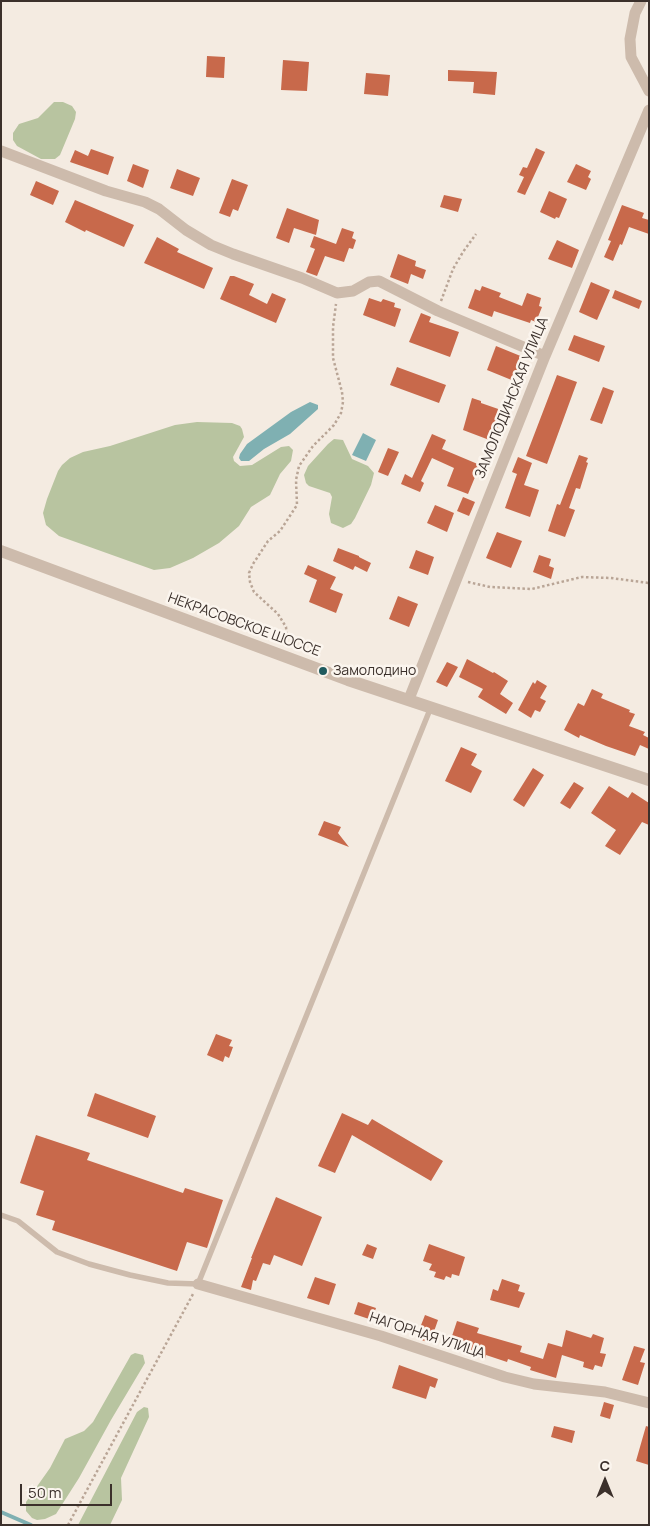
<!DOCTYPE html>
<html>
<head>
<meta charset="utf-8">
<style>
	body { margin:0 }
	#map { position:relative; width:650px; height:1526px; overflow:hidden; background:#f4ebe1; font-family:Manrope,sans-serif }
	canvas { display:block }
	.frame { position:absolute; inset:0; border:2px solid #3b302b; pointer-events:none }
	.north { position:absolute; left:580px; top:1456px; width:50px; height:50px; -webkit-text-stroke:4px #fbf5ee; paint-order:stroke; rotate:0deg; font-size:14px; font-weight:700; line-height:20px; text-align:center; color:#3b302b }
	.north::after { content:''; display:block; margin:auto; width:18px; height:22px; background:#3b302b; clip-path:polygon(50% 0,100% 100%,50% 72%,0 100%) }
	.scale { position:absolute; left:20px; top:1484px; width:92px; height:22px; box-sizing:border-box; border:2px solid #3b302b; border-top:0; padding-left:6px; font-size:15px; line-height:18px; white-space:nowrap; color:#3b302b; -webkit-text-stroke:4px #fbf5ee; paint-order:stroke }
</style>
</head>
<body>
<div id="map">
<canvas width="650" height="1526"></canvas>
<div class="frame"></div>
<div class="north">С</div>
<div class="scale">50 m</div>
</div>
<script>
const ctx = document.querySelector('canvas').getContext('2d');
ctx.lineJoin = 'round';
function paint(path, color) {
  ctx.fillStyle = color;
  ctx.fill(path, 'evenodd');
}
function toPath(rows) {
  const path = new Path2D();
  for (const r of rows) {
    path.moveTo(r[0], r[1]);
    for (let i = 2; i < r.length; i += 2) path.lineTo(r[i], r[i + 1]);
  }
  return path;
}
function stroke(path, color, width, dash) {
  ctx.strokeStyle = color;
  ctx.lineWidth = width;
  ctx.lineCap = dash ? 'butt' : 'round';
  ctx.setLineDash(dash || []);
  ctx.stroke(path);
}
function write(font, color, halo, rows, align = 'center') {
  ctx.font = font + ' Manrope,sans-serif';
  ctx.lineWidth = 5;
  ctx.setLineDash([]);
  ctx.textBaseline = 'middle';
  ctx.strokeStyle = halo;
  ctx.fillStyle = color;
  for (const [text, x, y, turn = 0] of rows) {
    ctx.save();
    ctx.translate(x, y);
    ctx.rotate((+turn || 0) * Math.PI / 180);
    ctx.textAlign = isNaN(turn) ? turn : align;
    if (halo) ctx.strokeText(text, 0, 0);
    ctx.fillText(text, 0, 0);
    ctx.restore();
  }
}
paint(toPath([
	[54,102,63,102,72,106,76,112,75,119,60,155,55,159,41,159,17,146,13,140,13,133,19,124,38,118],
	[197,422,232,423,240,426,242,429,244,437,233,457,234,461,240,466,252,465,281,447,289,446,293,450,291,461,280,474,270,495,251,507,239,526,219,543,193,558,170,568,154,570,59,536,46,525,43,513,47,499,58,471,62,465,70,458,83,452,110,446,175,425],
	[334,439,343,440,352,459,368,466,374,473,371,485,355,518,351,524,343,528,331,523,329,514,332,497,330,493,309,486,306,483,304,475,308,466,328,444],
	[135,1353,143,1355,145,1363,111,1420,79,1478,56,1514,45,1519,37,1520,32,1518,26,1511,26,1502,50,1468,65,1439,84,1431,93,1422,131,1355],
	[144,1407,148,1408,149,1417,121,1478,122,1500,110,1525,78,1525,137,1412]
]), '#b8c4a0');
paint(toPath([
	[310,402,318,405,318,409,290,434,264,449,249,461,241,461,239,458,240,454,247,444,291,412],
	[363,433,376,440,366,461,352,455]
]), '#7fb0b2');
stroke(toPath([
	[1,1512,31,1525]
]), '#7fb0b2', 4);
paint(toPath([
	[207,56,225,57,224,78,206,77],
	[283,60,309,62,307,91,281,90],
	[448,70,497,72,495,95,473,93,474,82,448,81],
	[366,73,390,75,388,96,364,94],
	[536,148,545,152,525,195,517,192,524,177,519,175,523,167,527,168],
	[91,149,114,157,108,175,70,162,75,150,88,156],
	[133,164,149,170,143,188,127,181],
	[576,164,591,171,588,177,591,179,586,190,567,182],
	[177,169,200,178,193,196,170,188],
	[232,179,248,185,238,211,233,209,230,217,219,213],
	[36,181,59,191,53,205,30,195],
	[549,191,567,199,559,218,556,217,555,219,540,212],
	[444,195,462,199,458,212,440,207],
	[75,200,134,225,124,247,86,230,85,232,65,222],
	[622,205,644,213,642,218,649,220,649,234,629,227,622,245,620,244,613,261,604,257,611,241,608,240],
	[287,208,319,220,316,235,294,228,289,243,276,238],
	[342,228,354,232,352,238,356,240,353,249,349,248,344,262,325,256,317,276,306,272,315,249,310,247,314,236,336,244],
	[157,237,179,249,177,252,213,268,204,289,144,263],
	[557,240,579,250,572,268,548,259],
	[398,254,416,261,415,266,426,270,423,279,411,274,408,284,390,277],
	[230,276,234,276,254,284,249,295,267,304,272,293,286,299,276,323,220,299],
	[591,282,610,290,597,320,579,312],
	[482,286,501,293,499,297,522,306,527,293,541,298,539,306,542,307,536,322,531,320,530,323,494,311,492,317,468,308,475,289,480,291],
	[615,290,642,301,639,309,612,298],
	[369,298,381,302,383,299,395,303,394,307,401,309,395,327,363,315],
	[421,313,431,317,429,322,459,332,450,357,409,342],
	[574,335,605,346,599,362,568,350],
	[496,346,523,357,514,381,487,370],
	[397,367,446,385,439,403,390,385],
	[557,375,577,382,547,464,526,456],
	[603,387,614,391,602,424,590,420],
	[472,398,481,401,481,403,504,411,492,441,463,430],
	[432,434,446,440,442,449,480,465,468,494,447,486,454,468,432,458,421,481,424,483,420,492,401,484,405,474,412,478],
	[388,448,399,452,388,476,378,472],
	[579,455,588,458,586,462,588,463,580,489,576,488,569,508,575,510,565,537,548,531,557,504,560,505],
	[518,457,532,463,524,485,539,490,530,517,505,508,517,474,512,472],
	[463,497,475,502,469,516,457,511],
	[435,505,454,513,447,532,427,523],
	[497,532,522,541,511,568,486,558],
	[338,548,359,556,359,557,371,563,367,572,355,566,353,570,333,561],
	[416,550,434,557,428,575,409,568],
	[539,555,551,559,549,566,554,568,551,579,533,572],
	[308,565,336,577,330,589,343,594,336,613,309,602,317,580,304,574],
	[398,596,418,604,409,627,389,619],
	[467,659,493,673,494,672,508,681,500,694,513,703,506,714,478,697,483,689,459,677],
	[447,662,458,667,447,687,436,682],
	[537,680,547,686,540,698,546,701,540,712,535,710,531,718,518,710,533,682,535,684],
	[592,689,603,694,601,698,630,710,629,712,635,714,629,726,645,732,643,735,649,738,649,749,640,745,635,756,606,746,580,735,579,738,564,730,578,703,584,706],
	[461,747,477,754,471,765,482,771,471,793,445,781],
	[533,768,544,775,524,807,513,800],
	[574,782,584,788,570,809,560,803],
	[609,786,628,798,632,792,649,803,649,825,642,822,620,855,605,846,616,830,591,813],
	[324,821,341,827,338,833,349,847,318,835],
	[216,1034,232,1040,229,1046,233,1047,229,1058,225,1056,223,1062,207,1055],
	[95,1093,156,1116,148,1138,87,1116],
	[342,1113,368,1125,372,1119,443,1161,431,1181,352,1135,335,1173,318,1166],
	[36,1135,90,1153,87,1160,183,1193,185,1188,223,1200,207,1248,187,1242,177,1271,52,1230,55,1221,36,1215,44,1191,20,1183],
	[276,1197,322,1217,302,1266,274,1255,270,1265,263,1263,256,1281,253,1280,251,1290,241,1287,252,1258,251,1258],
	[367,1244,377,1248,373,1259,362,1255],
	[429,1244,465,1257,459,1276,452,1274,451,1278,446,1276,444,1280,434,1277,436,1272,429,1270,432,1264,423,1261],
	[315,1277,336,1284,329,1305,307,1298],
	[502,1279,520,1285,518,1291,525,1293,519,1308,490,1300,493,1289,498,1291],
	[358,1302,376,1308,372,1320,354,1314],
	[425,1315,438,1320,430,1343,416,1338],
	[457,1321,479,1328,477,1333,522,1346,520,1352,543,1359,548,1343,562,1347,566,1330,591,1338,593,1334,604,1338,600,1353,606,1354,602,1367,595,1365,593,1370,583,1367,584,1362,562,1355,556,1378,530,1370,531,1367,508,1359,507,1362,486,1355,485,1359,476,1356,477,1352,455,1345,456,1340,451,1339],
	[634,1346,645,1349,640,1362,645,1363,638,1385,622,1380],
	[399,1365,438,1379,435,1388,430,1386,426,1399,392,1388],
	[604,1402,614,1405,610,1419,600,1416],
	[554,1426,575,1431,572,1443,551,1437],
	[646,1426,649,1427,649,1465,636,1461]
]), '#c8694b');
stroke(toPath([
	[441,301,453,269,463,252,476,234],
	[468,582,490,587,532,589,582,577,611,578,649,583],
	[285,644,287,638,286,627,278,614,254,592,250,582,249,573,253,564,268,541,280,531,297,505,296,480,299,466,313,446,334,425,341,413,343,402,342,392,333,358,333,327,336,304],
	[68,1525,193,1294]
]), '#b9a596', 2.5, [2.5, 2.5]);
stroke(toPath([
	[1,1215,18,1221,57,1252,89,1264,130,1275,168,1283,198,1284,431,707]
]), '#cdbbac', 5.5);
stroke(toPath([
	[641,1,635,13,630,39,631,57,649,91],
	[1,151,106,191,145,202,159,209,186,230,211,245,233,254,302,278,337,293,353,291,369,282,379,281,438,311,545,356],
	[409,699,545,356,649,110],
	[198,1284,381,1336,505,1377,534,1384,605,1392,649,1403]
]), '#cdbbac', 11);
stroke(toPath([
	[1,551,348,680,649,780]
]), '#cdbbac', 12);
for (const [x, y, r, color] of [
	[323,671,5,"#1f5a5e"]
]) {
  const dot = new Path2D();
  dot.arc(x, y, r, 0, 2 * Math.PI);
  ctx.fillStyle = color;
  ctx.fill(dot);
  stroke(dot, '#fbf5ee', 2);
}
write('14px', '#3b302b', '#fbf5ee', [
	["ЗАМОЛОДИНСКАЯ УЛИЦА",512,398,-68],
	["НЕКРАСОВСКОЕ ШОССЕ",244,625,20],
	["НАГОРНАЯ УЛИЦА",427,1336,18]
]);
write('14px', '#3b302b', '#fbf5ee', [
	["Замолодино",333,671]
], 'left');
</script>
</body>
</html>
